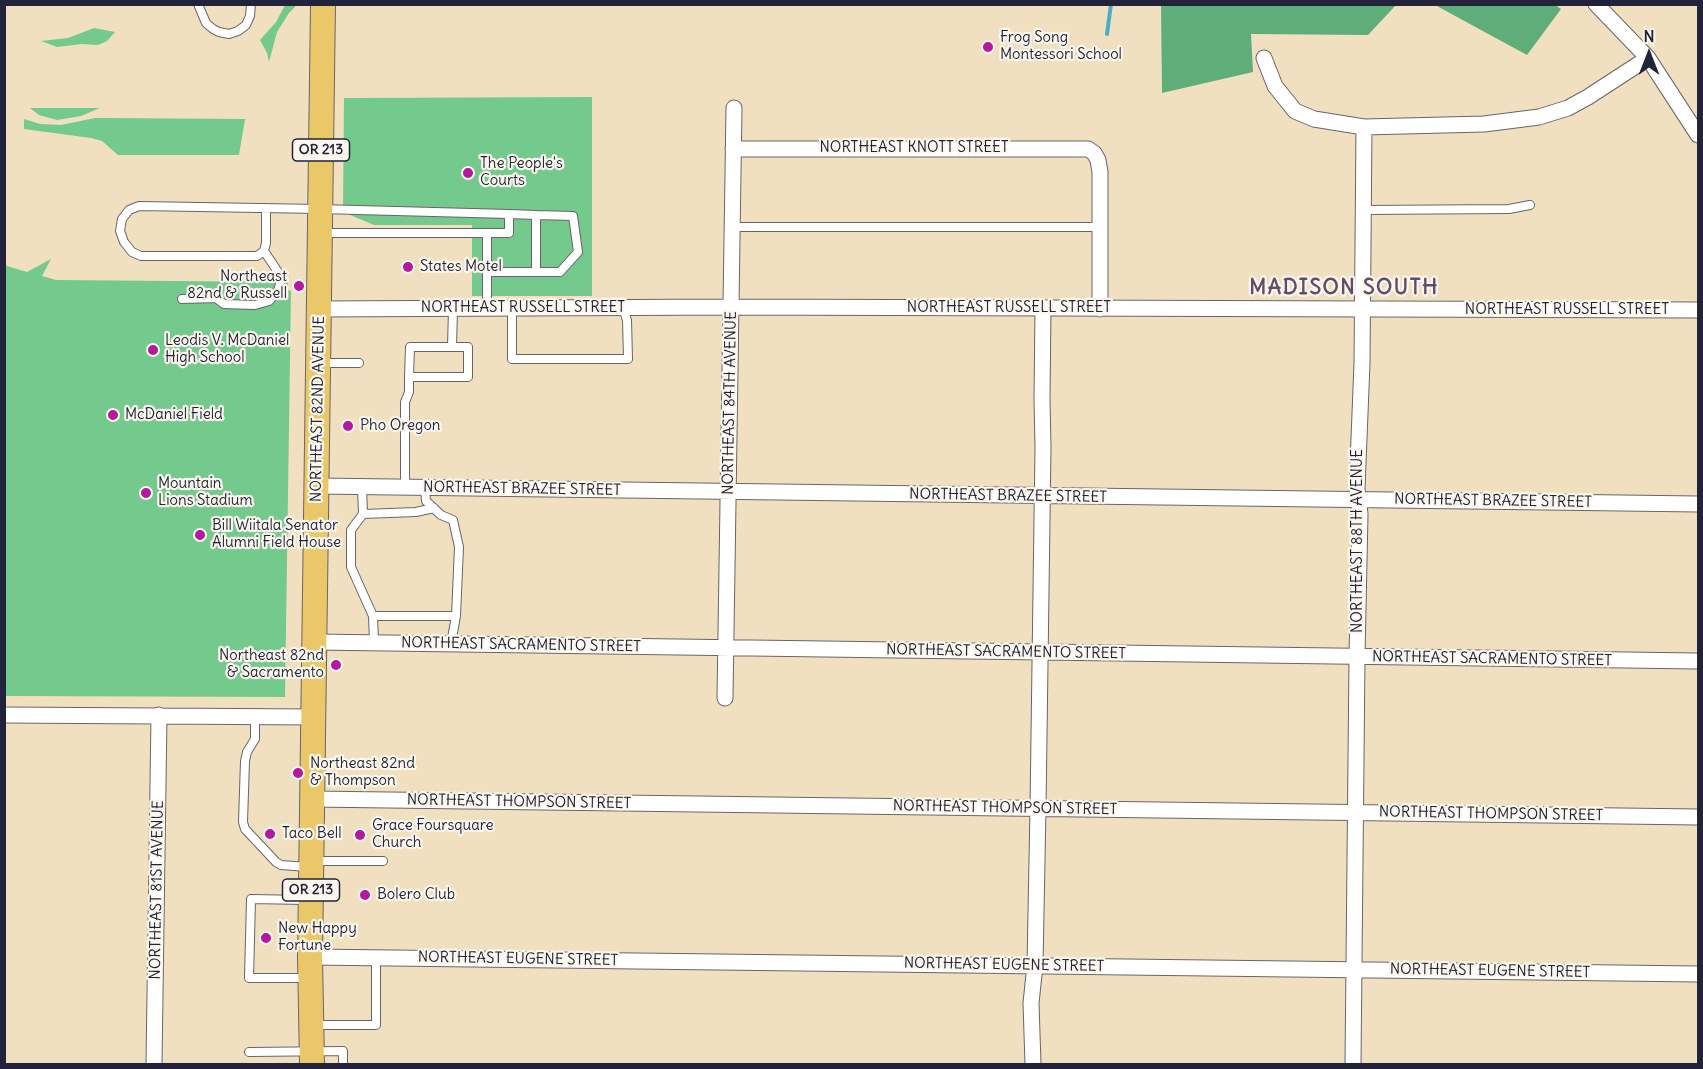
<!DOCTYPE html>
<html>
<head>
<meta charset="utf-8">
<style>
	body { margin:0 }
	#map { position:relative; width:1703px; height:1069px; overflow:hidden; background:#f0e0c0; font-family:Delius,sans-serif }
	canvas { display:block }
	.frame { position:absolute; inset:0; border:6px solid #22223b; pointer-events:none }
	.north { position:absolute; left:1619px; top:24px; width:60px; height:60px; -webkit-text-stroke:4px #fbf7ec; paint-order:stroke; rotate:0deg; font-size:16px; font-weight:700; line-height:24px; text-align:center; color:#22223b }
	.north::after { content:''; display:block; margin:auto; width:21px; height:27px; background:#22223b; clip-path:polygon(50% 0,100% 100%,50% 72%,0 100%) }
</style>
</head>
<body>
<div id="map">
<canvas width="1703" height="1069"></canvas>
<div class="frame"></div>
<div class="north">N</div>
</div>
<script>
const ctx = document.querySelector('canvas').getContext('2d');
ctx.lineJoin = 'round';
function paint(path, color) {
  ctx.fillStyle = color;
  ctx.fill(path, 'evenodd');
}
function toPath(rows) {
  const path = new Path2D();
  for (const r of rows) {
    path.moveTo(r[0], r[1]);
    for (let i = 2; i < r.length; i += 2) path.lineTo(r[i], r[i + 1]);
  }
  return path;
}
function stroke(path, color, width, dash) {
  ctx.strokeStyle = color;
  ctx.lineWidth = width;
  ctx.lineCap = dash ? 'butt' : 'round';
  ctx.setLineDash(dash || []);
  ctx.stroke(path);
}
function write(font, color, halo, rows, align = 'center') {
  ctx.font = font + ' Delius,sans-serif';
  ctx.lineWidth = 4.5;
  ctx.setLineDash([]);
  ctx.textBaseline = 'middle';
  ctx.strokeStyle = halo;
  ctx.fillStyle = color;
  for (const [text, x, y, turn = 0] of rows) {
    ctx.save();
    ctx.translate(x, y);
    ctx.rotate((+turn || 0) * Math.PI / 180);
    ctx.textAlign = isNaN(turn) ? turn : align;
    if (halo) ctx.strokeText(text, 0, 0);
    ctx.fillText(text, 0, 0);
    ctx.restore();
  }
}
paint(toPath([
	[285,5,295,5,295,7,289,13,277,32,269,62,267,53,260,40,276,22],
	[94,28,115,32,107,41,98,45,82,44,57,47,41,41,68,38],
	[592,97,592,296,472,296,472,225,374,225,343,212,344,98],
	[30,108,100,108,81,116,57,120,39,115],
	[95,118,102,118,245,119,239,155,118,155,102,141,91,138,24,129,24,119,40,124,61,125],
	[51,259,42,276,56,280,288,282,288,290,291,291,285,697,5,696,4,262,7,266,27,272]
]), '#74c98d');
paint(toPath([
	[1554,4,1561,9,1527,55,1435,5],
	[1161,5,1161,4,1396,5,1368,35,1251,34,1253,72,1162,93]
]), '#5fad78');
stroke(toPath([
	[1107,34,1111,4]
]), '#46b1c4', 4);
const lane = toPath([
	[198,4,206,23,213,29,219,32,229,34,238,31,246,25,250,16,251,4],
	[266,208,266,243,264,251,257,256,141,256,132,252,124,242,120,231,122,219,129,210,139,206,320,209,509,214],
	[1363,210,1509,209,1530,205],
	[732,227,1100,227],
	[323,233,509,233,509,214,536,215],
	[487,233,487,272],
	[182,299,216,298,224,304,255,305,269,301,278,291,280,284,280,275,264,251],
	[487,308,487,272,560,272,578,252,573,216,536,215,536,272],
	[512,308,512,359,628,359,627,320,623,308],
	[452,347,453,309],
	[320,363,359,363],
	[362,487,363,514,351,530,351,567,373,616,374,643],
	[405,487,405,402,409,392,409,377,410,347,468,347,468,377,409,377],
	[425,488,426,501,441,515,453,520,459,547,456,616],
	[363,514,416,512,434,508],
	[373,616,456,616,451,644],
	[255,716,255,739,247,752,245,761,243,822,245,829,276,862,281,865,307,867],
	[316,861,383,861],
	[306,978,249,978,251,899,307,900],
	[316,1025,376,1025,376,958],
	[249,1052,343,1051,343,1064]
]);
const street = toPath([
	[1596,4,1648,58,1698,135],
	[1264,58,1275,86,1295,111,1314,119,1364,127,1484,124,1539,117,1568,108,1588,97,1648,58],
	[733,149,1088,149,1094,153,1098,160,1100,172,1100,309],
	[319,309,731,307,1698,310],
	[317,486,1698,504],
	[314,642,1698,661],
	[725,698,734,108],
	[4,715,313,717],
	[312,799,1698,817],
	[310,957,1698,974],
	[154,1064,159,715],
	[1033,1064,1031,1003,1035,965,1038,808,1043,447,1042,399,1043,308],
	[1353,1064,1357,657,1360,514,1357,489,1362,363,1364,127]
]);
const primary = toPath([
	[312,1064,310,957,323,4]
]);
stroke(lane, '#6a646a', 10);
stroke(street, '#6a646a', 17);
stroke(primary, '#6a646a', 26);
stroke(lane, '#fff', 8);
stroke(street, '#fff', 15);
stroke(primary, '#eac769', 24);
for (const [x, y, r, color] of [
	[988,47,6,"#b5179e"],
	[468,173,6,"#b5179e"],
	[408,267,6,"#b5179e"],
	[299,286,6,"#b5179e"],
	[153,350,6,"#b5179e"],
	[113,415,6,"#b5179e"],
	[348,426,6,"#b5179e"],
	[146,493,6,"#b5179e"],
	[200,535,6,"#b5179e"],
	[336,665,6,"#b5179e"],
	[298,773,6,"#b5179e"],
	[270,834,6,"#b5179e"],
	[360,835,6,"#b5179e"],
	[365,895,6,"#b5179e"],
	[266,938,6,"#b5179e"]
]) {
  const dot = new Path2D();
  dot.arc(x, y, r, 0, 2 * Math.PI);
  ctx.fillStyle = color;
  ctx.fill(dot);
  stroke(dot, '#fbf7ec', 2);
}
for (const [x, y, w] of [
	[321,150,57],
	[311,890,57]
]) {
  const box = new Path2D();
  box.roundRect(x - w / 2, y - 11, w, 22, 4.5);
  ctx.fillStyle = '#fbf7ec';
  ctx.fill(box);
  stroke(box, '#22223b', 1.5);
}
write('bold 14px', '#22223b', null, [
	["OR 213",321,150],
	["OR 213",311,890]
]);
write('15px', '#22223b', '#fbf7ec', [
	["Frog Song",1000,38],
	["Montessori School",1000,55],
	["The People's",480,164],
	["Courts",480,181],
	["States Motel",420,267],
	["Northeast",287,277,"right"],
	["82nd & Russell",287,294,"right"],
	["Leodis V. McDaniel",165,341],
	["High School",165,358],
	["McDaniel Field",125,415],
	["Pho Oregon",360,426],
	["Mountain",158,484],
	["Lions Stadium",158,501],
	["Bill Wiitala Senator",212,526],
	["Alumni Field House",212,543],
	["Northeast 82nd",324,656,"right"],
	["& Sacramento",324,673,"right"],
	["Northeast 82nd",310,764],
	["& Thompson",310,781],
	["Grace Foursquare",372,826],
	["Church",372,843],
	["Taco Bell",282,834],
	["Bolero Club",377,895],
	["New Happy",278,929],
	["Fortune",278,946]
], 'left');
write('15px', '#22223b', '#fbf7ec', [
	["NORTHEAST KNOTT STREET",914,148],
	["NORTHEAST RUSSELL STREET",523,308],
	["NORTHEAST RUSSELL STREET",1009,308],
	["NORTHEAST RUSSELL STREET",1567,310],
	["NORTHEAST 84TH AVENUE",730,403,-89],
	["NORTHEAST 82ND AVENUE",318,409,-89],
	["NORTHEAST BRAZEE STREET",522,489,1],
	["NORTHEAST BRAZEE STREET",1008,496,1],
	["NORTHEAST BRAZEE STREET",1493,501,1],
	["NORTHEAST 88TH AVENUE",1358,541,-90],
	["NORTHEAST SACRAMENTO STREET",521,645,1],
	["NORTHEAST SACRAMENTO STREET",1006,652,1],
	["NORTHEAST SACRAMENTO STREET",1492,659,1],
	["NORTHEAST THOMPSON STREET",519,802,1],
	["NORTHEAST THOMPSON STREET",1005,808,1],
	["NORTHEAST THOMPSON STREET",1491,814,1],
	["NORTHEAST 81ST AVENUE",157,890,-89],
	["NORTHEAST EUGENE STREET",518,959,1],
	["NORTHEAST EUGENE STREET",1004,965,1],
	["NORTHEAST EUGENE STREET",1490,971,1]
]);
ctx.letterSpacing = '1.5px';
write('bold 21px', '#634b6b', '#fbf7ec', [
	["MADISON SOUTH",1344,288]
]);
ctx.letterSpacing = '0px';
</script>
</body>
</html>
